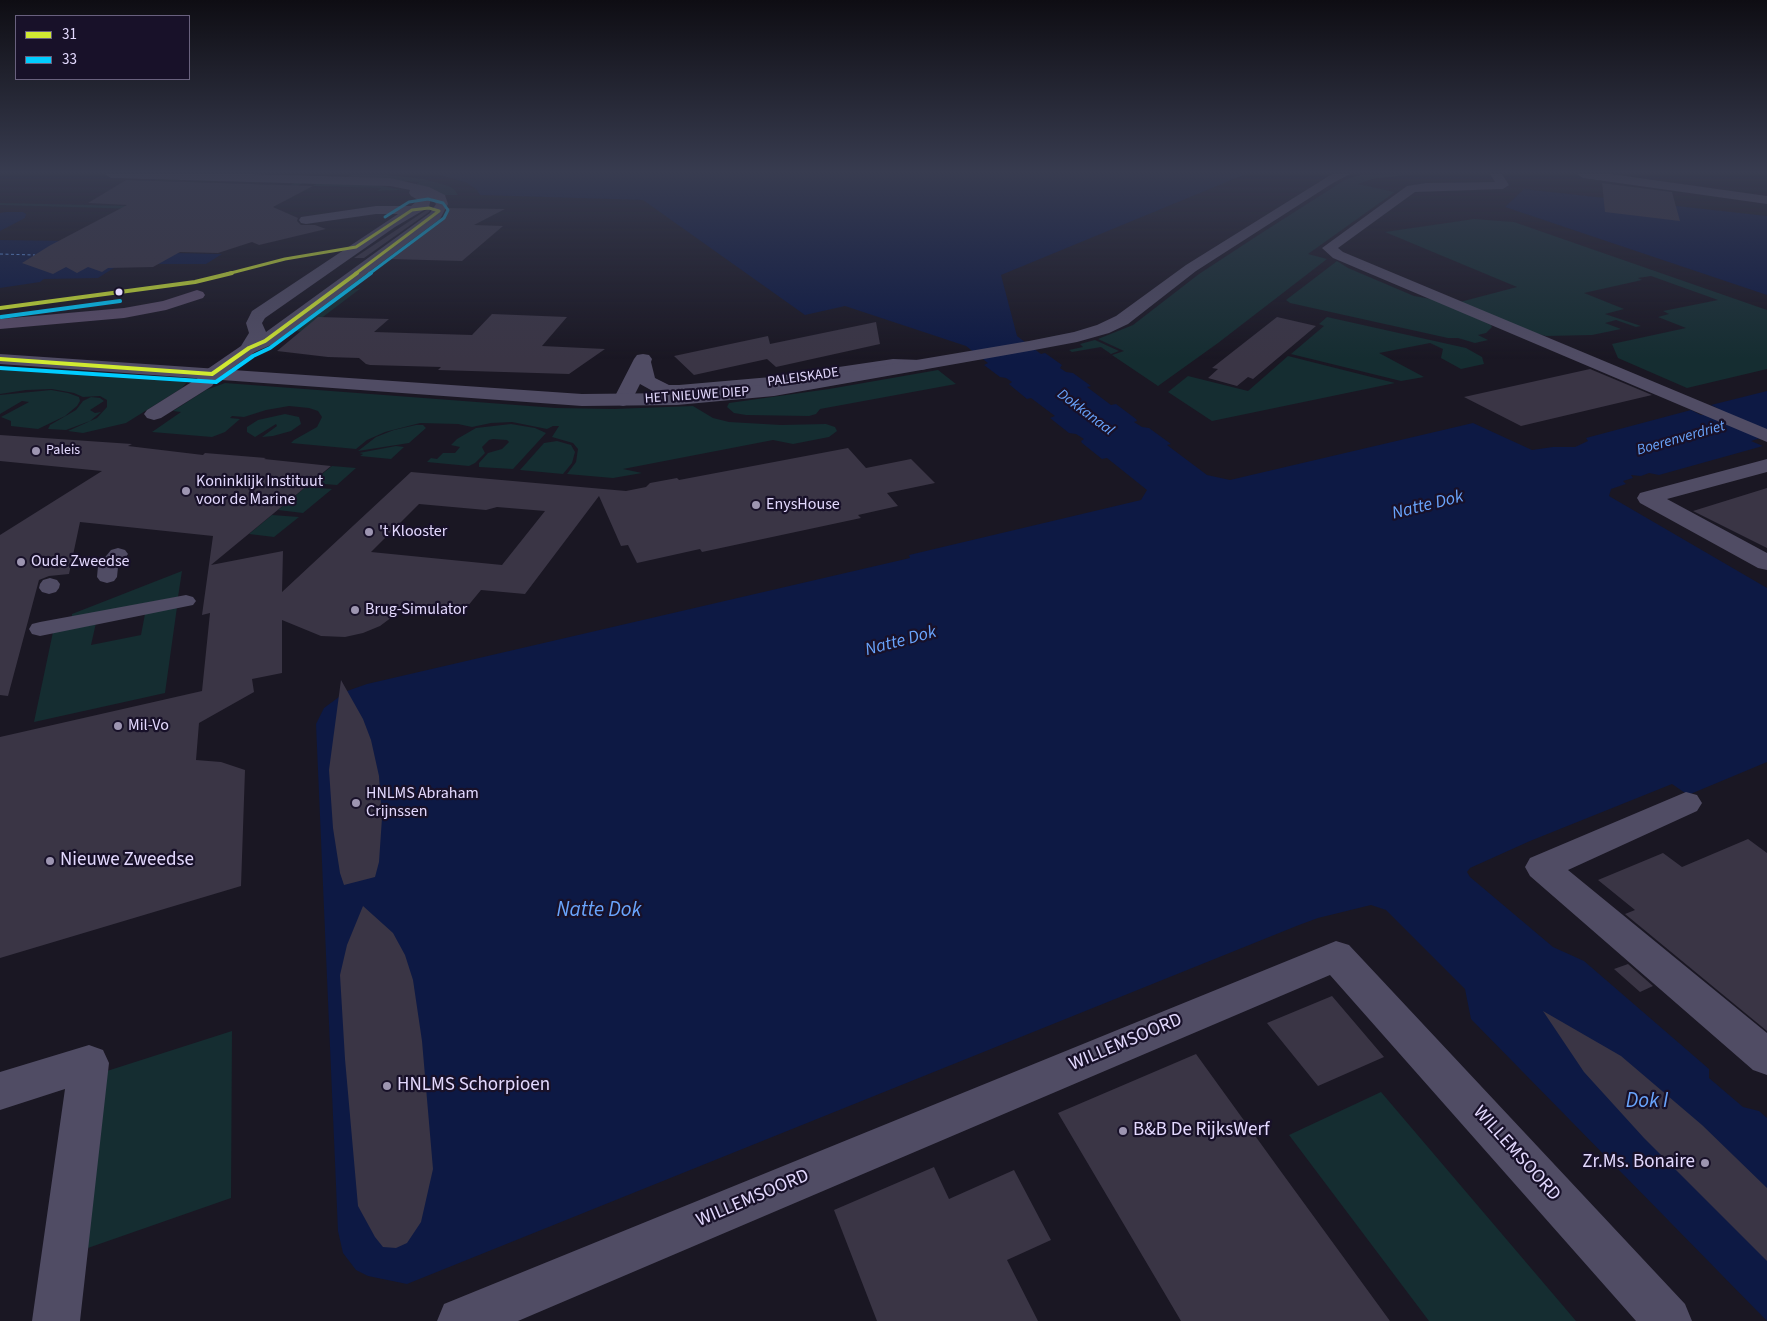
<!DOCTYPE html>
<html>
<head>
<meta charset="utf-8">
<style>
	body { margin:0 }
	#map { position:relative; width:1767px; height:1321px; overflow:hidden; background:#1a1723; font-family:"Source Sans 3",sans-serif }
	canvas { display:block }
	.legend { position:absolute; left:15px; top:15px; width:175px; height:65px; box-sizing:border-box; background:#181129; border:1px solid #69617e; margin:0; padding:6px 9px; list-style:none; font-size:15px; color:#e3d9fe }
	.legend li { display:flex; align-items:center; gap:10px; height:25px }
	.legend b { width:25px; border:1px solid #69617e }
</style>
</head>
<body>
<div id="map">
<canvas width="1767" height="1321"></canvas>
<ul class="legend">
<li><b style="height:6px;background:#d1ea32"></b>31</li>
<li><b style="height:6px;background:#0cf"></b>33</li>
</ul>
</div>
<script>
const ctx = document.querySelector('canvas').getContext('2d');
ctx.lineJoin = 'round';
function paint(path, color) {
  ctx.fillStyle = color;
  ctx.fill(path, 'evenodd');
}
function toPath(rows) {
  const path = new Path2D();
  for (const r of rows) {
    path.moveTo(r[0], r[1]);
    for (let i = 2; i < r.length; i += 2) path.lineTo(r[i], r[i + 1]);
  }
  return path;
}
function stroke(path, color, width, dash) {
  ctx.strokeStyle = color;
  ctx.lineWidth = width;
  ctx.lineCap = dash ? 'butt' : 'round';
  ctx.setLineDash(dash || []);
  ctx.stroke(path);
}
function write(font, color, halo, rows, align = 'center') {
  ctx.font = font + ' "Source Sans 3",sans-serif';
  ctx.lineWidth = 4.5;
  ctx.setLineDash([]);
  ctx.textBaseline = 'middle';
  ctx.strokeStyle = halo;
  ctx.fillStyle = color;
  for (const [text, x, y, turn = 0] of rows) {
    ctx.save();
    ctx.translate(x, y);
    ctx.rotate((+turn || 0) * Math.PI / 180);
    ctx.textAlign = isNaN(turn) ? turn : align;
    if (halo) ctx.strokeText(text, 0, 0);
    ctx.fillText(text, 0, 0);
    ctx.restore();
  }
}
paint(toPath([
	[352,174,387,175,424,179,449,186,454,189,458,195,441,195,416,184,419,182,352,179,348,177],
	[1364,174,1413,174,1373,179,1358,184,1395,192,1308,254,1327,259,1218,343,1158,386,1112,355,1124,351,1098,339,1133,325,1199,274,1260,234,1346,179],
	[305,182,373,184,402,190,377,191,381,188,313,186,316,184,303,183,293,189,287,187,294,183],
	[0,203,138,206,174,210,0,205],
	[1474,219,1514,222,1767,310,1767,369,1687,388,1618,358,1612,344,1686,328,1658,317,1669,314,1663,311,1718,300,1651,276,1638,278,1642,280,1584,293,1624,309,1605,314,1641,326,1636,327,1616,320,1605,323,1621,329,1592,335,1546,336,1527,331,1460,302,1517,287,1385,232],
	[1337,261,1348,268,1414,296,1437,300,1491,325,1492,327,1486,333,1478,335,1488,340,1475,343,1458,338,1448,338,1290,303,1286,300],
	[361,288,303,332,286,330,305,316,316,316,325,309,319,309,337,294],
	[1327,317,1466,348,1482,357,1484,364,1461,369,1441,358,1443,349,1430,343,1379,353,1424,377,1401,381,1291,354,1324,326,1319,324],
	[1095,340,1119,351,1111,354,1101,347,1072,352,1069,350,1083,347,1080,344],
	[1288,356,1395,383,1212,421,1168,392,1188,376,1248,391],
	[0,367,186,380,187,382,182,388,126,423,83,433,68,431,97,418,107,407,107,400,100,396,83,397,74,393,52,389,26,390,0,394],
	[938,370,956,384,820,409,816,414,809,416,746,415,734,413,727,407,729,403,829,389],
	[225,383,556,408,614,409,693,406,713,418,729,422,781,425,826,424,835,427,837,431,829,437,793,444,773,440,623,469,642,473,613,478,567,474,576,462,578,449,573,443,552,437,559,426,553,426,547,429,512,422,491,423,472,427,458,424,420,423,385,432,367,440,356,449,291,443,294,440,317,427,322,417,318,411,309,408,289,406,266,410,244,417,232,416,230,418,240,419,225,432,212,437,152,432,181,412,173,411,206,390],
	[51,390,68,393,79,397,80,401,77,406,65,416,38,429,11,426,11,421,1,417,29,402,22,401,0,414,0,395],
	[91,397,100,398,104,401,90,410,95,413,101,412,90,421,66,430,48,429,50,425,76,410,83,401],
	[285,414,299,417,301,424,291,431,273,436,262,437,277,426,276,424,255,437,247,432,247,427,258,420],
	[511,424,535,428,546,433,513,469,479,467,479,463,488,453,502,449,509,442,507,440,493,439,489,440,482,447,485,453,475,463,469,466,427,462,431,458,437,459,443,453,455,453,460,447,451,445,457,439,476,428],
	[416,425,423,425,426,428,409,443,358,451,376,437,394,430],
	[557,441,571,445,575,452,572,463,563,474,520,470,544,443],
	[396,446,404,447,391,459,360,456,363,454,359,453],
	[332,466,356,468,337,485,311,483],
	[306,487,332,489,303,513,278,510],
	[272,515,299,517,274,537,249,534],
	[182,571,178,597,72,617,72,614],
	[177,607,165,693,34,722,53,632,96,623,91,645,141,635,145,614],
	[232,1031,231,1198,85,1249,107,1071],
	[1381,1092,1576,1321,1429,1321,1289,1135]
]), '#152d31');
paint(toPath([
	[437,174,1246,174,1001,275,1017,336,1041,354,1045,353,1062,365,1060,368,1066,372,1073,373,1091,386,1087,387,1111,405,1116,404,1136,419,1137,421,1134,422,1142,427,1149,428,1171,444,1167,445,1207,475,1230,480,1473,423,1532,450,1553,447,1575,447,1588,441,1586,438,1691,410,1701,415,1705,415,1719,409,1711,405,1767,391,1767,436,1751,441,1763,446,1659,475,1649,473,1641,476,1631,475,1633,478,1623,481,1626,484,1611,489,1609,496,1767,588,1767,762,1688,795,1672,784,1530,841,1470,868,1467,872,1470,877,1553,947,1584,961,1709,1069,1709,1078,1743,1107,1759,1111,1767,1118,1767,1321,1471,1019,1465,989,1386,910,1371,905,1318,918,1299,925,407,1284,368,1276,356,1270,343,1253,338,1231,316,724,324,708,347,691,367,684,910,558,909,555,1141,500,1147,490,1107,458,1102,459,1082,443,1081,441,1084,439,1076,434,1069,433,1050,418,1055,416,1031,398,1027,399,1010,385,1009,384,1012,382,1006,378,1000,377,984,365,988,363,966,346,845,306,805,315,643,200,480,195,477,190,467,183],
	[1524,189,1767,216,1767,295,1505,207],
	[6,212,23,212,26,214,25,218,0,231,0,213],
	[0,240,132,242,172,253,222,254,206,264,120,264,98,278,44,279,40,282,0,288]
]), '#0d1944');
stroke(toPath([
	[0,254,35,255]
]), '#69a4fc', 1, [3, 2.5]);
paint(toPath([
	[126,180,313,186,273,207,298,218,297,221,301,225,315,225,326,229,259,245,252,242,218,253,180,252,153,267,108,268,102,272,88,267,77,273,66,267,53,274,22,263,49,246,127,205,88,203],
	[1602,183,1672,192,1680,221,1605,212],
	[431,207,432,207,429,212,364,258,354,258],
	[448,208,505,209,474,225,503,226,462,261,390,259,441,220],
	[492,314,567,317,542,346,605,349,569,374,438,370,441,367,370,365,366,364,359,358,328,357,277,351,318,317,389,319,374,332,472,335],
	[1277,317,1316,326,1253,379,1248,377,1237,386,1208,378,1218,369,1212,368],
	[876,322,880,344,776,367,767,359,694,375,674,356,768,336,770,344],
	[1590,369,1652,395,1521,426,1464,397],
	[0,435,132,444,128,446,203,455,205,453,266,458,264,459,331,466,211,565,283,551,282,592,411,472,626,491,646,487,650,483,677,478,679,480,848,448,866,468,911,459,935,483,887,493,898,506,858,515,861,518,702,552,700,549,637,563,628,545,621,546,599,496,525,594,481,590,462,613,400,606,392,617,380,626,363,633,345,637,321,636,282,620,282,673,252,679,254,692,199,723,196,760,221,762,245,770,241,886,0,958,0,737,202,691,210,613,202,615,213,536,80,522,69,574,49,576,39,580,8,696,0,695,0,535,102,471,0,461],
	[419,504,486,510,497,507,545,511,502,565,371,552],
	[1767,488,1767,548,1693,511],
	[341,680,363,719,371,740,379,776,382,818,379,862,375,877,344,885,340,873,333,828,329,770],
	[1748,839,1767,853,1767,1031,1625,914,1635,910,1598,880,1663,853,1682,867],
	[363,906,393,933,405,955,413,980,422,1041,433,1169,421,1222,407,1243,396,1248,383,1247,375,1237,358,1206,345,1059,340,975,347,945],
	[1628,964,1653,986,1640,992,1614,969],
	[1332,996,1384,1057,1318,1086,1267,1023],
	[1543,1011,1621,1056,1702,1125,1767,1188,1767,1261,1644,1138,1584,1072],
	[1196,1054,1282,1173,1390,1321,1181,1321,1058,1113],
	[934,1167,949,1199,1014,1170,1051,1240,1007,1260,1038,1321,877,1321,834,1210]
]), '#3a3545');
paint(toPath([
	[118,548,125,550,128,554,118,567,117,577,114,581,107,583,100,581,97,577,98,566,111,550,118,548],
	[50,578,57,580,60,584,59,588,56,592,49,594,42,592,39,588,40,584,43,580,50,578],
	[186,595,193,597,196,601,193,605,40,636,32,634,29,629,32,624,40,622,186,595]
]), '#504c64');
paint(toPath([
	[105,174,251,174,390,178,429,187,445,195,448,204,440,219,271,345,255,352,218,378,212,386,161,418,154,420,147,418,144,414,147,410,198,378,206,370,241,346,249,333,246,323,252,311,398,214,376,214,306,224,301,223,299,220,301,217,376,206,411,206,418,200,411,196,409,193,410,190,390,186,111,178,105,174],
	[431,198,436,204,430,213,266,332,262,323,265,318,395,227,429,207,431,198],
	[1490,174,1502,174,1509,185,1503,189,1415,192,1338,248,1343,252,1767,429,1767,442,1333,258,1322,248,1407,186,1426,183,1495,182,1490,174],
	[1577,174,1611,174,1767,196,1767,204,1583,178,1577,174],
	[643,354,649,355,652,359,651,362,655,378,669,385,679,385,771,377,893,359,920,360,926,361,929,365,926,369,920,370,893,369,771,389,679,397,658,394,640,384,630,404,623,406,616,404,613,400,634,359,637,355,643,354],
	[1767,459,1767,472,1667,499,1767,553,1767,570,1758,568,1640,503,1637,498,1640,493,1767,459],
	[1686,792,1697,795,1702,803,1697,811,1568,870,1767,1033,1767,1075,1753,1070,1530,876,1525,867,1530,858,1686,792],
	[1336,941,1349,945,1685,1304,1692,1321,1636,1321,1330,975,518,1321,437,1321,444,1304,1336,941],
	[89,1045,103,1050,109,1063,80,1321,32,1321,65,1089,0,1110,0,1072,89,1045]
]), '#504c64');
paint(toPath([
	[1332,174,1350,174,1333,183,1196,271,1128,324,1109,333,1077,342,1029,351,774,396,677,405,582,406,0,364,0,354,582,394,677,393,774,384,1029,341,1074,332,1097,325,1116,316,1186,265,1332,174]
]), '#504c64');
paint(toPath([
	[197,290,203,292,205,295,203,298,166,310,124,318,0,329,0,319,124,308,163,301,197,290]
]), '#5a4d69');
stroke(toPath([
	[227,274,285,259,356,247,412,210,429,208,439,211,355,274]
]), '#d1ea32', 3);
stroke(toPath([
	[0,308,195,282,232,273],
	[0,359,212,374,249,348,265,341,357,273]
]), '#d1ea32', 4);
stroke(toPath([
	[369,274,444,218,448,210,443,203,428,199,409,202,385,217]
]), '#0cf', 3);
stroke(toPath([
	[1,317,120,301],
	[0,368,216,382,253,356,270,348,371,273]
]), '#0cf', 4);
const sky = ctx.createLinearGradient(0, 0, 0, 359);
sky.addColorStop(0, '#0e0d13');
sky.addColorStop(0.48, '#383c50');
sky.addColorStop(1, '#383c5000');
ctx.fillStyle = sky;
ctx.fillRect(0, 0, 1767, 359);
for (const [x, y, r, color] of [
	[119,292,4.5,"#e3d9fe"],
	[36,451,5,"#9d95b1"],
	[186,491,5,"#9d95b1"],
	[756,505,5,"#9d95b1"],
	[369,532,5,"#9d95b1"],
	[21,562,5,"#9d95b1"],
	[355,610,5,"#9d95b1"],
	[118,726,5,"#9d95b1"],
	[356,803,5,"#9d95b1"],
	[50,861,5,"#9d95b1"],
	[387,1086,5,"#9d95b1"],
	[1123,1131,5,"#9d95b1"],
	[1705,1163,5,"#9d95b1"]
]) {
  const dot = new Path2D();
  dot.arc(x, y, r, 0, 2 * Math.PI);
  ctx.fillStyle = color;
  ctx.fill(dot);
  stroke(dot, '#181129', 2);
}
write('14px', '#e3d9fe', '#181129', [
	["PALEISKADE",803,378,-8],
	["HET NIEUWE DIEP",697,396,-4]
]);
write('14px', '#e3d9fe', '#181129', [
	["Paleis",46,451]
], 'left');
write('italic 15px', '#69a4fc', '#181129', [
	["Dokkanaal",1085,413,37],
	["Boerenverdriet",1681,439,-16]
]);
write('16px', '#e3d9fe', '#181129', [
	["Koninklijk Instituut",196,482],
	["voor de Marine",196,500],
	["EnysHouse",766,505],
	["'t Klooster",379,532],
	["Oude Zweedse",31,562],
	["Brug-Simulator",365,610],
	["Mil-Vo",128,726],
	["HNLMS Abraham",366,794],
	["Crijnssen",366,812]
], 'left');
write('italic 18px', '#69a4fc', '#181129', [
	["Natte Dok",1428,506,-14],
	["Natte Dok",901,642,-15]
]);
write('19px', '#e3d9fe', '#181129', [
	["Nieuwe Zweedse",60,861],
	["HNLMS Schorpioen",397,1086],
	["B&B De RijksWerf",1133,1131],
	["Zr.Ms. Bonaire",1695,1163,"right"]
], 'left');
write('19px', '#e3d9fe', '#181129', [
	["WILLEMSOORD",1126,1043,-23],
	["WILLEMSOORD",1516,1154,48],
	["WILLEMSOORD",753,1199,-23]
]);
write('italic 21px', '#69a4fc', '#181129', [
	["Natte Dok",599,911],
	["Dok I",1647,1102]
]);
</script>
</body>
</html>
